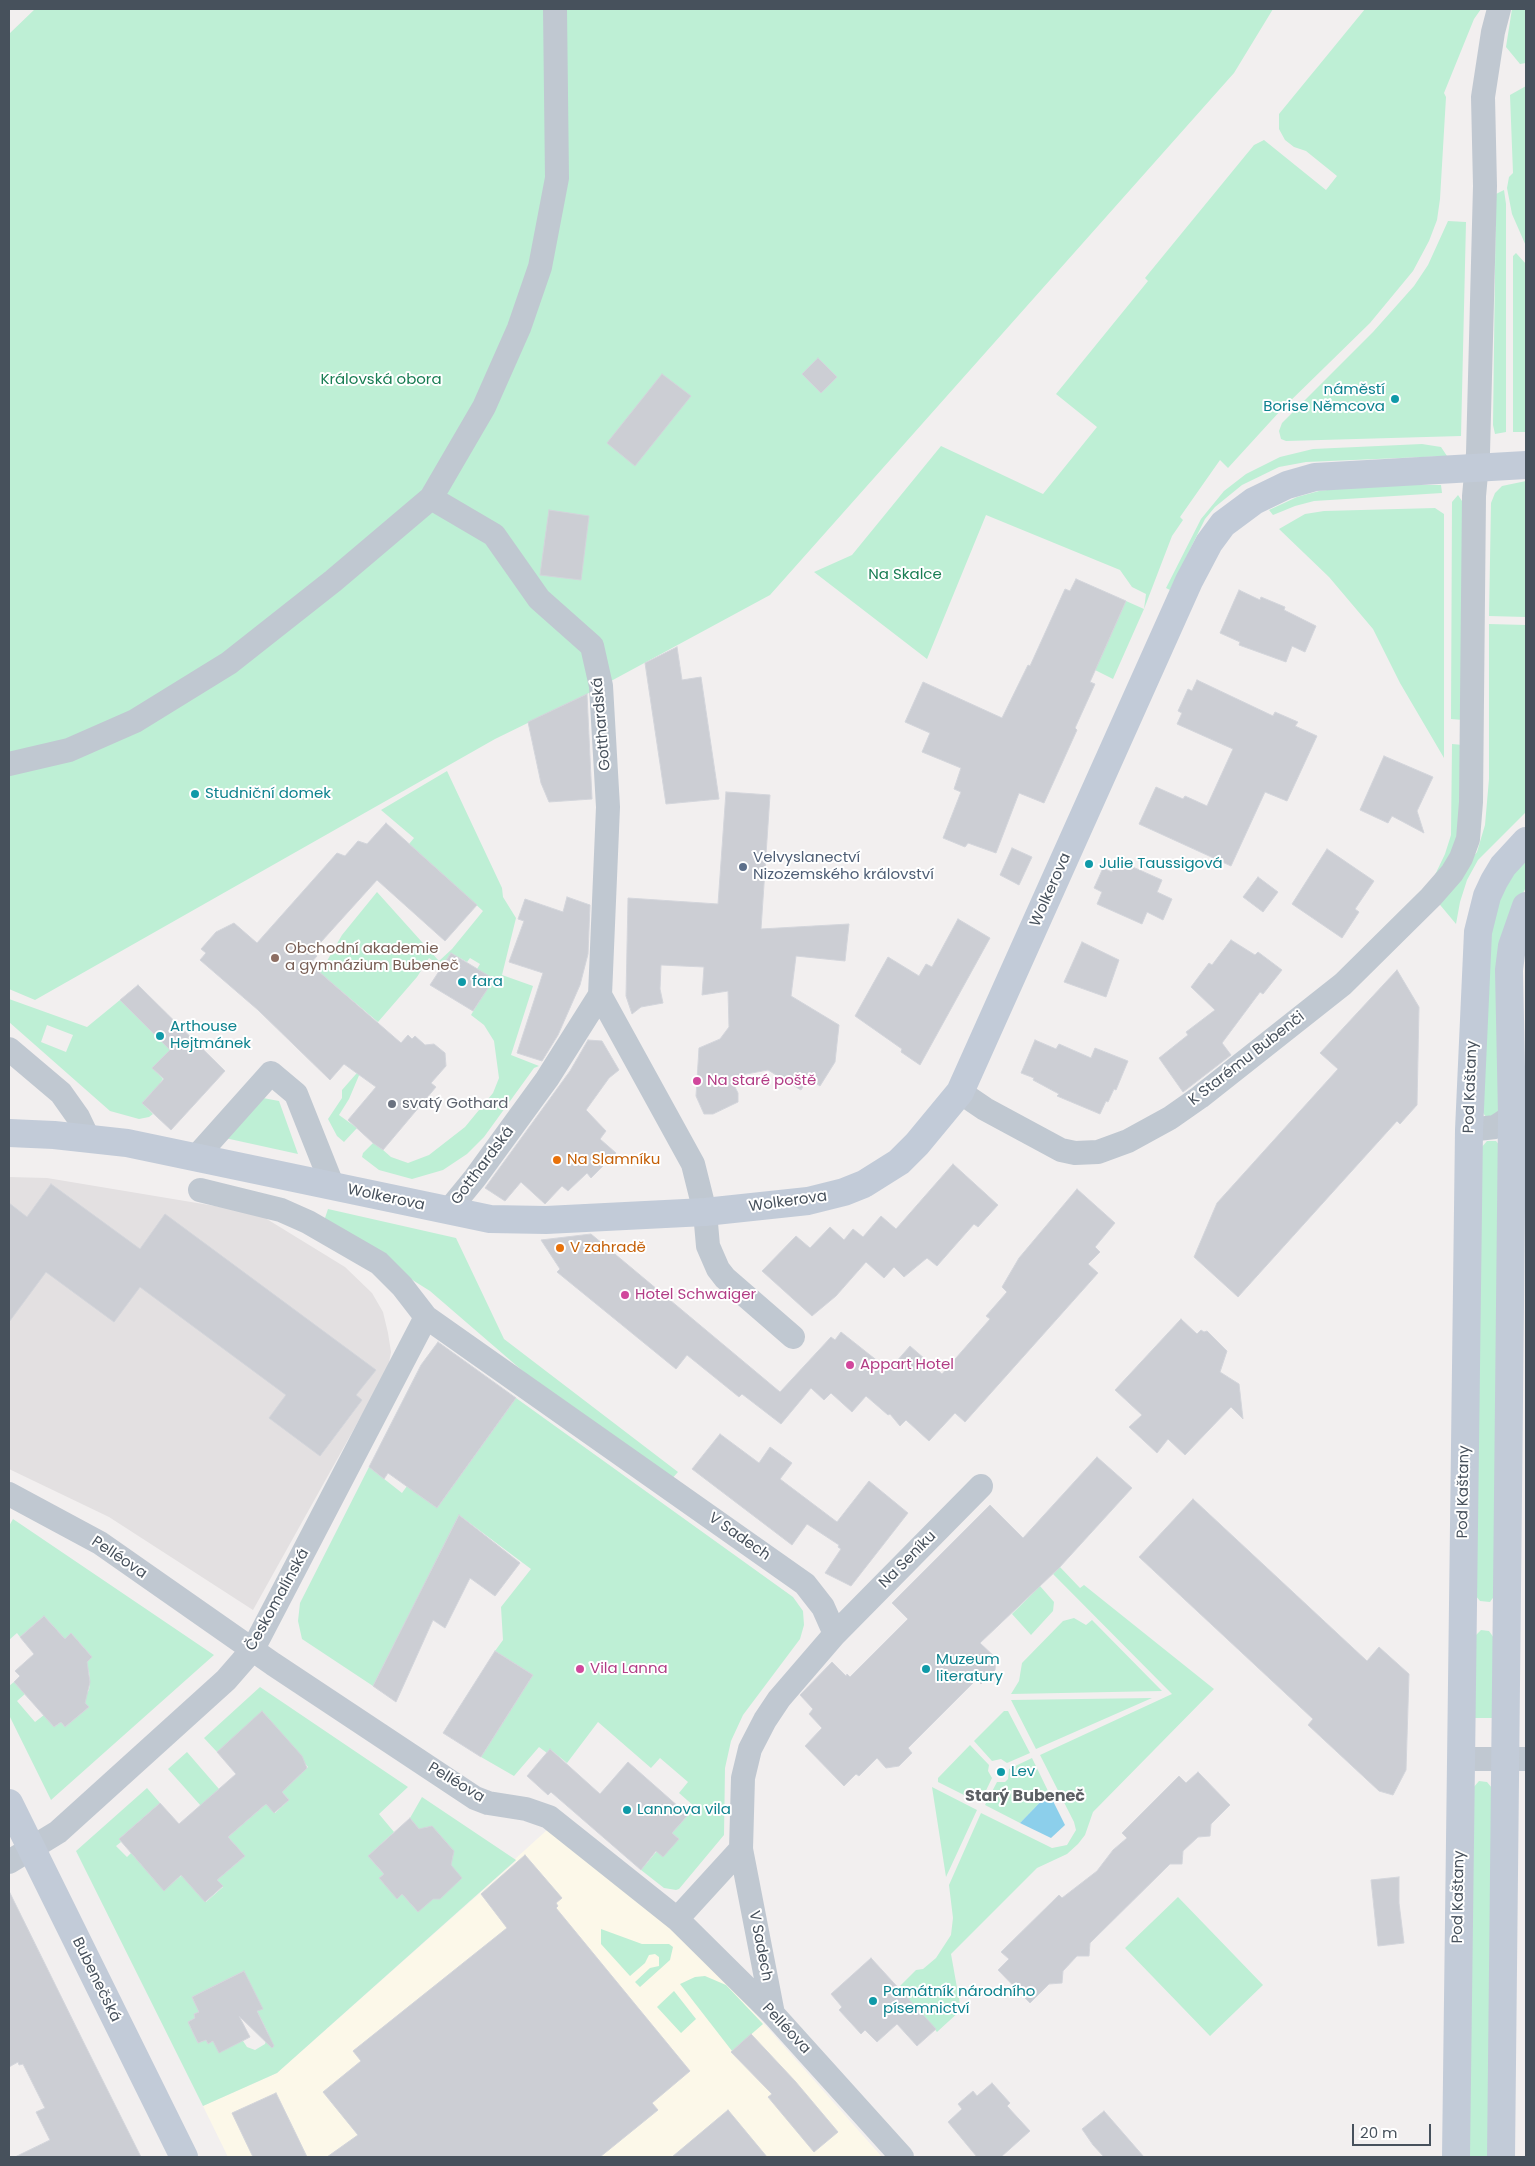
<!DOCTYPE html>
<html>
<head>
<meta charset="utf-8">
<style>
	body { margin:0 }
	#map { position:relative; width:1535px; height:2166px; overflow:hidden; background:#f2efef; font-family:Poppins,sans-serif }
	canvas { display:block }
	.frame { position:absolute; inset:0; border:10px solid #47515c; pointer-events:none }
	.scale { position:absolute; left:1352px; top:2124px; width:79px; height:22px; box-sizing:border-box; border:2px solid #47515c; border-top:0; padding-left:6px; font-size:15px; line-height:18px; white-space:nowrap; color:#47515c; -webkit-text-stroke:4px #fff; paint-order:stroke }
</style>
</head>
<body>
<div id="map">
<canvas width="1535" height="2166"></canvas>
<div class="frame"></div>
<div class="scale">20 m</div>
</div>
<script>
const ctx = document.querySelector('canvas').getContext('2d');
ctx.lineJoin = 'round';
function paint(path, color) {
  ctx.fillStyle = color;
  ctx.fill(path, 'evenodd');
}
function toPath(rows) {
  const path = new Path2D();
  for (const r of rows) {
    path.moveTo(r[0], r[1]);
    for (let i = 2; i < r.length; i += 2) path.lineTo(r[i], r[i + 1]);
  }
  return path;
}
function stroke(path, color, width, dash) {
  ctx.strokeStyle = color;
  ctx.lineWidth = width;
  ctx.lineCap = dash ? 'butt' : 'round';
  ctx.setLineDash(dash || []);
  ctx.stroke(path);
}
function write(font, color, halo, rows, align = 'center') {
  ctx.font = font + ' Poppins,sans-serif';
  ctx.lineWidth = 4;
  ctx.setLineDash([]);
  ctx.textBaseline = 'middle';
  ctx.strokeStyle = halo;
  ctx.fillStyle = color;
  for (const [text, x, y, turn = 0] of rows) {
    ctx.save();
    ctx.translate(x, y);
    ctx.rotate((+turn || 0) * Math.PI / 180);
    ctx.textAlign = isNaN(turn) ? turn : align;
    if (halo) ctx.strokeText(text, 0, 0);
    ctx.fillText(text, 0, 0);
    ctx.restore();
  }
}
paint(toPath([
	[547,1830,669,1925,719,1973,882,2157,228,2157,203,2106,277,2073,516,1861,515,1859]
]), '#fcf8e9');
paint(toPath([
	[9,1177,47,1178,257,1213,345,1267,372,1293,383,1312,388,1333,391,1352,388,1368,253,1610,109,1517,9,1469]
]), '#e3e0e1');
paint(toPath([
	[35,9,1273,9,1234,73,770,595,587,694,495,739,35,1000,9,989,9,34],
	[1365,9,1481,9,1474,19,1444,93,1446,97,1440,199,1437,220,1429,241,1413,271,1370,323,1281,410,1228,468,1220,460,1180,517,1183,520,1172,536,1144,609,1113,679,1095,670,1126,601,1144,609,1146,594,1132,587,1120,570,986,515,927,659,814,572,852,555,941,446,1043,494,1097,427,1056,394,1148,281,1145,278,1254,145,1264,140,1326,190,1337,176,1306,151,1294,147,1285,140,1279,129,1279,114],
	[1512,9,1526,9,1526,63,1520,64,1506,47],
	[1526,86,1526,246,1512,214,1507,188,1509,177,1513,173,1510,95],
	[1504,190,1506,204,1506,432,1495,434,1493,425,1496,194],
	[1448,221,1466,222,1461,436,1286,441,1281,439,1279,431,1282,423,1373,332,1414,286,1428,265],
	[1516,253,1526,264,1526,432,1513,432,1513,256],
	[1422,444,1441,447,1447,456,1306,462,1279,467,1242,485,1215,507,1205,519,1170,590,1166,588,1201,519,1224,491,1246,474,1280,457,1313,449],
	[1526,481,1526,617,1489,616,1491,503,1495,493,1502,486],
	[1368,485,1441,485,1442,493,1314,501,1295,506,1273,515,1269,510,1297,497,1319,491],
	[1458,495,1462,501,1463,720,1451,719,1452,502],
	[1435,508,1444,514,1444,758,1400,683,1373,629,1329,577,1279,529,1305,514,1324,511],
	[1489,624,1526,625,1526,812,1478,860,1467,880,1460,902,1456,924,1436,900,1477,852,1485,825,1489,779],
	[1452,744,1463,745,1457,848,1434,877,1445,854,1451,835],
	[447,771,502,888,503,897,516,918,502,975,533,986,511,1055,539,1066,534,1068,484,1137,467,1154,443,1170,412,1179,379,1170,362,1157,363,1153,374,1142,391,1157,408,1163,429,1155,465,1127,493,1093,499,1078,494,1041,484,1025,471,1015,493,979,477,969,480,964,470,958,467,962,451,953,442,967,429,958,417,977,378,1022,320,973,342,935,377,892,439,961,452,949,483,911,409,844,414,838,381,810],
	[1526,853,1526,887,1517,906,1501,1110,1496,1117,1486,1117,1481,1110,1487,939,1498,895],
	[9,999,87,1027,120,1000,170,1050,153,1068,163,1079,160,1083,163,1087,151,1093,142,1103,153,1114,149,1117,139,1119,110,1111,9,1022],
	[47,1025,73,1035,66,1052,41,1042],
	[363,1066,349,1099,339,1115,357,1128,344,1142,337,1136,328,1119,342,1098,342,1090],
	[263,1098,279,1101,298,1154,225,1138],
	[1487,1141,1496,1141,1501,1147,1495,1595,1490,1602,1480,1601,1475,1595,1481,1148],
	[328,1209,456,1238,504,1339,678,1472,669,1482,532,1379,430,1291,323,1224],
	[516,1398,793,1597,803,1611,804,1625,800,1639,743,1715,731,1741,725,1768,724,1835,679,1889,676,1890,664,1888,641,1870,657,1851,679,1839,672,1833,695,1807,679,1793,688,1782,660,1758,651,1768,598,1722,567,1763,550,1749,547,1753,539,1747,514,1776,481,1757,533,1675,495,1651,503,1640,501,1607,531,1569,459,1515,373,1686,302,1639,298,1621,300,1603,369,1467,402,1493,407,1486,437,1508],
	[13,1519,214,1655,51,1800,9,1715,9,1686,14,1682,25,1694,17,1701,35,1722,44,1715,54,1727,61,1722,65,1727,89,1707,82,1700,89,1690,90,1682,89,1671,84,1664,92,1657,71,1633,65,1639,44,1616,20,1637,17,1633,9,1640,9,1526],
	[1060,1567,1080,1588,1084,1585,1214,1689,1093,1812,1085,1835,1078,1844,1067,1854,1037,1868,951,1954,961,2010,937,2032,898,1988,916,1970,923,1969,936,1958,951,1935,953,1918,949,1885,981,1813,1052,1848,1067,1845,1076,1830,1074,1822,1040,1755,1172,1694,1053,1574],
	[1040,1586,1054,1602,1053,1611,1031,1635,1012,1614],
	[1074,1618,1086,1625,1092,1620,1162,1691,1011,1694,1019,1681,1022,1663,1063,1621],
	[1481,1630,1489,1631,1494,1638,1493,1718,1474,1718,1475,1636],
	[260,1687,408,1787,379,1814,394,1832,368,1856,384,1874,379,1878,397,1898,402,1894,418,1912,453,1856,452,1849,434,1829,427,1827,421,1832,410,1818,422,1797,516,1860,277,2073,203,2106,76,1851,147,1788,160,1803,119,1839,121,1842,116,1846,127,1857,131,1853,164,1890,182,1875,206,1902,223,1887,217,1880,245,1856,228,1837,266,1804,275,1813,289,1800,282,1792,308,1767,263,1712,217,1752,204,1738],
	[244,1971,257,2011,268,2033,265,2044,255,2050,247,2047,243,2041,213,2041,208,2044,206,2040,198,2043,188,2022,195,2018,194,2014,199,2012,192,1997],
	[1152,1698,1036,1749,1011,1700],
	[1004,1711,1008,1711,1030,1753,1007,1763,1001,1759,992,1761,974,1741],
	[970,1745,989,1765,988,1771,992,1778,980,1803,938,1782,938,1778],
	[187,1752,219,1789,201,1806,168,1769],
	[1032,1758,1049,1793,1020,1823,985,1805,997,1782,1005,1782,1008,1779,1009,1769],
	[1479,1781,1487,1782,1492,1788,1488,2157,1468,2157,1473,1788],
	[932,1787,977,1810,946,1877],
	[1178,1897,1263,1985,1210,2036,1125,1948],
	[601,1929,642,1944,669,1944,673,1947,670,1960,640,1987,635,1982,650,1968,659,1966,659,1957,655,1954,649,1955,645,1963,630,1976,601,1944],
	[705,1976,726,1985,763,2024,732,2051,680,1984,695,1977],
	[674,1991,696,2019,681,2033,657,2007]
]), '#beefd5');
paint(toPath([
	[1049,1793,1065,1825,1051,1838,1020,1823]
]), '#8ccfeb');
const building = toPath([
	[818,358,837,377,821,393,802,374,818,358],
	[662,374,691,396,635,466,607,443,662,374],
	[549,510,589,516,581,580,540,575,549,510],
	[1076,579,1126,601,1090,682,1095,684,1075,728,1077,730,1044,803,1019,793,996,853,968,843,965,847,943,838,961,792,954,789,961,768,922,752,930,733,905,722,923,682,1002,718,1028,665,1030,666,1065,589,1070,591,1076,579],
	[1239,590,1260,600,1261,597,1285,607,1284,610,1316,626,1305,652,1292,646,1286,662,1239,645,1240,642,1220,633,1239,590],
	[677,647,682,680,701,677,719,799,666,804,645,663,677,647],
	[1197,680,1273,716,1275,712,1298,722,1295,726,1317,736,1287,801,1265,792,1231,866,1139,824,1156,787,1183,799,1185,796,1207,806,1233,749,1177,724,1182,713,1178,711,1188,689,1192,691,1197,680],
	[587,694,592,799,549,802,541,783,528,722,587,694],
	[1384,756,1433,777,1417,811,1424,833,1392,816,1388,823,1360,810,1384,756],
	[726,792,770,795,761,929,849,924,845,961,796,956,791,996,839,1025,835,1062,820,1086,808,1078,801,1090,768,1070,730,1077,738,1093,738,1102,713,1114,704,1114,696,1096,699,1048,720,1039,729,1027,728,991,702,995,704,967,661,965,660,989,663,1003,641,1007,632,1014,626,996,628,898,718,904,726,792],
	[386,823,477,905,445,941,377,880,312,952,317,956,310,964,401,1043,408,1035,412,1039,415,1036,425,1045,434,1044,445,1053,446,1066,431,1083,436,1087,383,1150,373,1143,348,1120,376,1087,344,1064,330,1080,258,1010,200,960,206,953,201,949,216,932,234,923,257,943,337,853,345,856,358,841,367,844,386,823],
	[1012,848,1032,857,1019,885,1000,875,1012,848],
	[1327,849,1374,881,1355,909,1359,912,1342,938,1292,904,1327,849],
	[1117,860,1162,880,1157,892,1172,899,1163,920,1147,912,1142,924,1097,904,1102,892,1094,888,1103,868,1112,872,1117,860],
	[1258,877,1278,892,1263,912,1243,897,1258,877],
	[567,897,590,905,588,954,580,985,558,1035,542,1061,517,1053,543,973,509,962,524,921,518,919,525,899,563,912,567,897],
	[958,919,990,938,920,1065,901,1052,902,1049,855,1016,888,957,919,976,926,964,932,967,958,919],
	[1231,940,1255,955,1258,952,1282,970,1263,994,1260,992,1222,1043,1231,1055,1183,1092,1159,1058,1188,1035,1186,1032,1215,1010,1191,987,1209,963,1212,965,1231,940],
	[1082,942,1119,960,1106,997,1064,982,1082,942],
	[451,953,494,979,473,1011,430,985,451,953],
	[1397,970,1419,1007,1417,1105,1400,1124,1397,1121,1238,1297,1194,1257,1217,1203,1338,1069,1320,1053,1397,970],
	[138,985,225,1071,171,1130,142,1103,164,1079,152,1068,170,1050,120,1000,138,985],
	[588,1040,602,1041,619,1070,609,1078,586,1110,606,1131,600,1139,616,1153,591,1178,587,1173,568,1191,562,1186,545,1204,521,1182,505,1201,485,1188,570,1071,588,1040],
	[1035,1040,1056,1049,1059,1044,1091,1058,1095,1048,1128,1061,1116,1090,1114,1089,1108,1102,1106,1101,1100,1114,1057,1096,1059,1094,1033,1080,1034,1078,1021,1073,1035,1040],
	[953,1164,998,1205,978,1227,974,1224,937,1266,927,1258,904,1277,894,1267,884,1278,866,1262,836,1296,812,1316,762,1271,796,1236,810,1248,830,1227,844,1240,853,1229,863,1237,881,1216,896,1229,953,1164],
	[51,1184,140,1249,165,1214,376,1370,356,1395,362,1400,320,1456,269,1418,286,1395,140,1287,114,1322,46,1272,9,1322,9,1203,27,1217,51,1184],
	[1077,1189,1115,1223,1095,1247,1100,1252,1088,1264,1098,1273,965,1422,955,1413,929,1441,906,1420,900,1426,890,1414,888,1415,866,1396,852,1412,831,1393,824,1400,811,1388,781,1424,742,1394,739,1397,687,1355,676,1369,557,1272,560,1269,541,1240,591,1234,780,1392,831,1337,835,1340,841,1332,889,1370,910,1346,942,1374,990,1319,986,1316,1007,1292,1002,1287,1019,1258,1077,1189],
	[1181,1319,1197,1334,1201,1330,1204,1332,1207,1331,1227,1351,1220,1372,1239,1384,1243,1419,1231,1407,1185,1455,1168,1439,1157,1453,1129,1427,1142,1415,1115,1390,1181,1319],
	[438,1342,516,1398,437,1508,388,1473,384,1479,369,1467,421,1365,438,1342],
	[720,1434,759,1463,770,1447,792,1463,780,1479,837,1522,869,1481,908,1513,851,1586,825,1573,841,1549,838,1547,839,1545,807,1524,792,1545,692,1469,720,1434],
	[1097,1457,1132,1488,1059,1568,980,1643,996,1658,995,1670,981,1684,977,1679,908,1748,912,1753,899,1766,886,1768,877,1758,859,1776,856,1774,844,1786,805,1746,822,1728,809,1714,813,1709,800,1695,832,1662,846,1676,847,1674,850,1677,908,1619,892,1603,990,1505,1023,1538,1097,1457],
	[1193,1499,1367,1661,1379,1647,1409,1674,1406,1770,1393,1795,1379,1791,1308,1725,1313,1719,1139,1557,1193,1499],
	[459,1515,520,1563,495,1596,470,1578,445,1628,433,1620,396,1702,373,1686,459,1515],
	[44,1616,65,1639,71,1633,92,1657,87,1662,90,1682,85,1703,89,1707,65,1727,61,1722,54,1727,14,1682,20,1676,15,1671,34,1654,20,1637,44,1616],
	[495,1651,533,1675,481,1757,443,1733,495,1651],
	[262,1711,302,1756,307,1768,282,1792,289,1800,274,1813,266,1804,228,1837,245,1856,217,1880,223,1886,205,1902,181,1875,164,1891,119,1839,160,1803,179,1824,236,1774,217,1752,262,1711],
	[550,1749,600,1794,628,1762,688,1815,672,1833,679,1839,663,1857,656,1851,641,1870,551,1792,548,1795,527,1776,550,1749],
	[1198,1772,1230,1805,1211,1824,1210,1836,1198,1837,1183,1851,1182,1864,1170,1864,1090,1943,1089,1956,1077,1956,1063,1971,1062,1983,1049,1984,1030,2003,998,1970,1009,1959,1001,1952,1059,1895,1062,1898,1097,1871,1113,1850,1127,1838,1122,1833,1179,1776,1186,1783,1198,1772],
	[410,1818,419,1829,432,1826,454,1851,451,1865,462,1878,440,1899,433,1899,418,1912,402,1894,397,1899,379,1878,384,1874,368,1856,410,1818],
	[525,1855,562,1898,556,1903,558,1906,556,1908,690,2071,652,2103,658,2110,600,2157,327,2157,358,2135,323,2092,361,2061,353,2051,507,1928,481,1894,525,1855],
	[1399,1877,1399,1903,1404,1943,1378,1946,1371,1880,1399,1877],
	[9,1891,83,2041,141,2157,15,2157,50,2140,36,2112,45,2108,23,2064,19,2065,18,2062,9,2067,9,1891],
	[871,1958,936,2029,917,2046,897,2024,877,2042,865,2030,861,2034,839,2010,842,2007,831,1994,871,1958],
	[244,1971,263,2009,257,2011,274,2046,272,2048,239,2016,250,2037,219,2053,213,2041,208,2044,206,2040,198,2043,188,2022,195,2018,194,2014,199,2012,192,1997,244,1971],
	[751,2034,795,2081,838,2132,814,2152,768,2097,772,2094,731,2052,751,2034],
	[992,2083,1010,2103,1007,2106,1030,2131,1001,2157,977,2157,948,2122,962,2109,958,2104,973,2091,977,2096,992,2083],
	[276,2093,294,2130,307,2157,253,2157,232,2113,276,2093],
	[728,2110,767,2157,672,2157,728,2110],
	[1104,2111,1144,2157,1104,2157,1093,2145,1082,2129,1104,2111]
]);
paint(building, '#ccced4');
stroke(building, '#d3d5db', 1);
stroke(toPath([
	[431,498,494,535,539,599,592,646,601,686,608,807,600,995,547,1079,475,1178,448,1211],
	[9,764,69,750,135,721,229,663,333,581,431,498,484,407,519,328,540,267,557,178,555,9],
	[600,995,693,1164,705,1212,708,1246,718,1269,725,1278,793,1337],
	[9,1049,61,1093,78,1117,88,1138],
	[960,1092,985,1109,1061,1150,1075,1153,1098,1152,1128,1141,1170,1118,1200,1097,1343,984,1431,897,1452,873,1461,858,1468,839,1471,802,1474,496,1478,453,1485,186,1483,97,1493,32,1499,9],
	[1469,1130,1495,1127,1526,1107],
	[196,1157,271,1073,296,1094,333,1187],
	[200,1190,281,1210,308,1222,379,1263,402,1286,426,1317,805,1584,823,1607,835,1634,779,1699,765,1720,750,1749,743,1778,741,1849,773,2014],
	[9,1494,100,1543,273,1664,475,1798,488,1803,526,1809,549,1817,677,1919,773,2014,902,2157],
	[835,1634,981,1486],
	[1461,1759,1526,1759],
	[9,1862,58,1832,226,1680,253,1649,426,1317],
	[677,1919,741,1849]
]), '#c0c8d1', 24);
stroke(toPath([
	[9,1133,54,1135,127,1143,490,1219,546,1220,705,1212,808,1201,844,1192,864,1184,899,1162,917,1144,960,1092,1189,581,1209,543,1223,524,1254,501,1287,485,1315,477,1526,465],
	[9,1803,184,2157],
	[1456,2157,1469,1130,1478,932,1487,896,1494,881,1503,866,1526,841],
	[1501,2157,1512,1116,1509,970,1512,946,1526,906]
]), '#c2cbd8', 28);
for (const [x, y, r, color] of [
	[1395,399,5,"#0f9aa8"],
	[195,794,5,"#0f9aa8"],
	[1089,864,5,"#0f9aa8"],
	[743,867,5,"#5c6f8a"],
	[275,958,5,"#8d6e63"],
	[462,982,5,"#0f9aa8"],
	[160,1036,5,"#0f9aa8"],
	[697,1081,5,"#d1479c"],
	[392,1104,5,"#6b7280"],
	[557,1160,5,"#e8710a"],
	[560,1248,5,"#e8710a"],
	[625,1295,5,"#d1479c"],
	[850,1365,5,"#d1479c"],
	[580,1669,5,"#d1479c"],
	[926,1669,5,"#0f9aa8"],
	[1001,1772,5,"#0f9aa8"],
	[627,1810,5,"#0f9aa8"],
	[873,2001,5,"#0f9aa8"]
]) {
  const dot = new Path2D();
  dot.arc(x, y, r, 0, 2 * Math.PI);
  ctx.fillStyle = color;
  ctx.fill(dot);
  stroke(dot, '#fff', 2);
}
write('15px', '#187d53', '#fff', [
	["Královská obora",381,380],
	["Na Skalce",905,575]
]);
write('15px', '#0d838f', '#fff', [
	["náměstí",1385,390,"right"],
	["Borise Němcova",1385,407,"right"],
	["Studniční domek",205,794],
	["Julie Taussigová",1099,864],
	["fara",472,982],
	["Arthouse",170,1027],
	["Hejtmánek",170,1044],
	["Muzeum",936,1660],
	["literatury",936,1677],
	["Lev",1011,1772],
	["Lannova vila",637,1810],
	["Památník národního",883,1992],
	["písemnictví",883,2009]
], 'left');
write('15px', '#47515c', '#fff', [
	["Gotthardská",602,724,-95],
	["Wolkerova",1051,890,-66],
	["K Starému Bubenči",1247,1059,-38],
	["Pod Kaštany",1471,1087,-88],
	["Gotthardská",483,1166,-53],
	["Wolkerova",386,1198,12],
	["Wolkerova",788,1202,-8],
	["Pod Kaštany",1464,1492,-89],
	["V Sadech",739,1537,35],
	["Pelléova",119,1558,34],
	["Na Seníku",908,1560,-45],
	["Českomalínská",278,1600,-61],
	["Pelléova",456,1783,31],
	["Pod Kaštany",1459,1897,-89],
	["V Sadech",760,1946,79],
	["Bubenečská",96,1980,64],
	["Pelléova",786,2029,47]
]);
write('15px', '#4e5e75', '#fff', [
	["Velvyslanectví",753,858],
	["Nizozemského království",753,875]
], 'left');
write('15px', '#785e54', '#fff', [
	["Obchodní akademie",285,949],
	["a gymnázium Bubeneč",285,966]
], 'left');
write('15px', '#b23c85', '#fff', [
	["Na staré poště",707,1081],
	["Hotel Schwaiger",635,1295],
	["Appart Hotel",860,1365],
	["Vila Lanna",590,1669]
], 'left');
write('15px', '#5b616d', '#fff', [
	["svatý Gothard",402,1104]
], 'left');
write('15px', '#c56008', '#fff', [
	["Na Slamníku",567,1160],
	["V zahradě",570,1248]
], 'left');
write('bold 16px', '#5c5f64', '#fff', [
	["Starý Bubeneč",1025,1797]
]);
</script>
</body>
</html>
